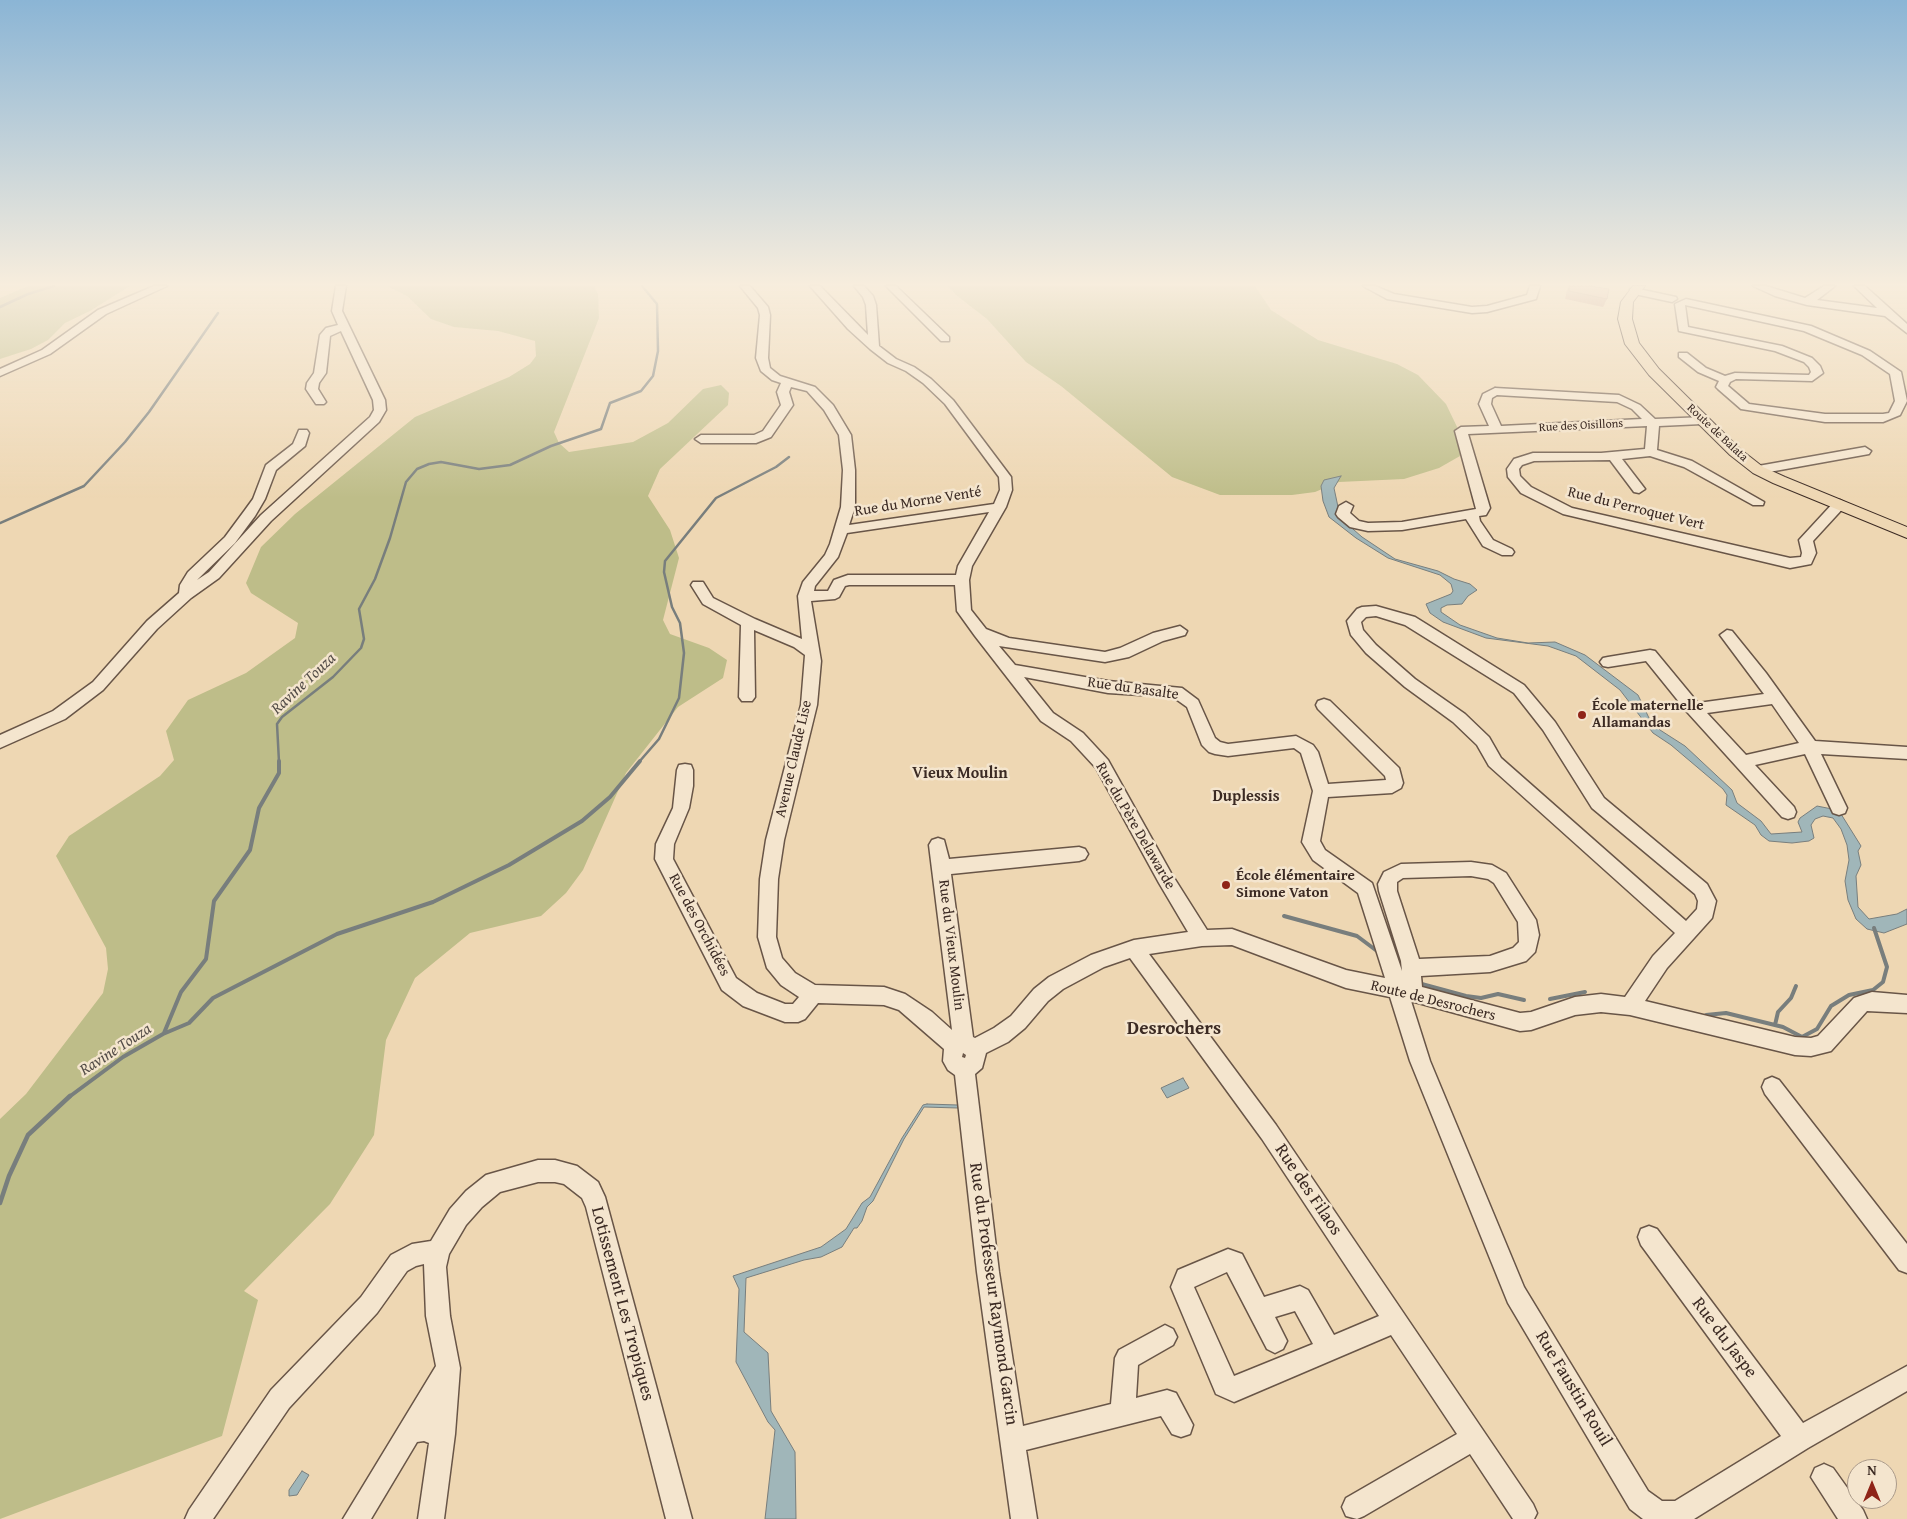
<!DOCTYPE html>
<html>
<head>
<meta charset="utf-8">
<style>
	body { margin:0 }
	#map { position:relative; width:1907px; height:1519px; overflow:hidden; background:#eed7b3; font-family:"Gentium Book Plus",serif }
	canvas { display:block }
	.north { position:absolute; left:1847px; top:1459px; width:50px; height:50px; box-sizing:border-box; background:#f4e5ce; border:1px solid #aa9a8a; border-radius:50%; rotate:0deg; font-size:14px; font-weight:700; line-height:20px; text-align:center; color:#3b2a23 }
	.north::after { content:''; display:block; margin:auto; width:18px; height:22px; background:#8f2418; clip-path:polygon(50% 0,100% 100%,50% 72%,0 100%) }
</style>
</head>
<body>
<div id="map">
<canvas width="1907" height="1519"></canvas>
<div class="north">N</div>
</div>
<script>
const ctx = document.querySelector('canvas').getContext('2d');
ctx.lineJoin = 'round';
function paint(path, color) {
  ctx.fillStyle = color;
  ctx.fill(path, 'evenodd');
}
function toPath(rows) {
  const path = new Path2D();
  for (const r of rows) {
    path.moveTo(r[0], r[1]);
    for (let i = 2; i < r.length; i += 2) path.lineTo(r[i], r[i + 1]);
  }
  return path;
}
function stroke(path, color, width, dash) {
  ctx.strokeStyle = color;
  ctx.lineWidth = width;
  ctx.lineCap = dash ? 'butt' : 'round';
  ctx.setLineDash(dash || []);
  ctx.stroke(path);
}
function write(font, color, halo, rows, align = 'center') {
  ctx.font = font + ' "Gentium Book Plus",serif';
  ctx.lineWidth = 5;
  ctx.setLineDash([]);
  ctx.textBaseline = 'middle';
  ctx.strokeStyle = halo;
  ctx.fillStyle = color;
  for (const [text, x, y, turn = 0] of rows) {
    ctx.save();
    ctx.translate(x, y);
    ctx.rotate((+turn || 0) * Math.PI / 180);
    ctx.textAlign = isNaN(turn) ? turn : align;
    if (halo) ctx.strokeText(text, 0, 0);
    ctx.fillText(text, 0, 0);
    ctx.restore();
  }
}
paint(toPath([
	[28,286,130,286,90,311,65,323,48,340,31,349,0,359,0,298],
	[387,286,594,286,598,294,599,318,554,432,559,443,569,452,633,442,668,423,703,389,721,385,729,393,728,405,660,469,648,496,670,530,679,558,663,620,670,634,709,648,727,660,723,678,678,707,626,773,583,870,566,893,541,916,470,933,415,978,386,1040,374,1135,330,1204,244,1291,258,1300,222,1436,0,1519,0,1119,26,1094,103,993,108,969,106,948,56,856,69,836,160,776,174,760,166,731,188,700,246,673,295,638,298,623,251,593,246,583,261,547,295,514,415,417,509,377,530,364,536,356,535,341,498,331,454,327,431,319,407,296],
	[948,286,1255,286,1271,310,1318,340,1397,364,1418,375,1446,404,1459,431,1460,456,1439,468,1404,479,1339,482,1315,492,1292,495,1220,495,1172,477,1061,386,1026,362,987,319,956,295]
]), '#bebd89');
const water = toPath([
	[1341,476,1334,488,1338,507,1345,522,1362,537,1395,559,1438,571,1454,579,1470,584,1477,590,1468,596,1462,604,1447,605,1441,608,1441,612,1460,625,1497,638,1528,643,1555,642,1585,655,1638,695,1649,718,1660,730,1685,746,1732,790,1737,803,1761,821,1771,834,1802,832,1798,822,1800,818,1817,806,1832,809,1841,814,1861,846,1858,851,1861,865,1856,876,1858,907,1869,919,1897,914,1907,909,1907,924,1884,933,1867,929,1856,919,1848,900,1845,881,1849,860,1847,845,1841,829,1833,818,1823,816,1815,819,1811,825,1814,838,1809,841,1792,843,1769,841,1761,835,1755,825,1726,805,1727,795,1723,789,1671,745,1653,733,1620,690,1576,656,1548,646,1486,638,1443,622,1430,613,1426,604,1451,594,1453,591,1451,584,1440,575,1388,558,1356,538,1329,517,1323,501,1321,486,1324,480,1341,476],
	[1183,1078,1189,1088,1167,1098,1161,1088,1183,1078],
	[927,1104,958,1105,958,1108,924,1107,904,1139,873,1201,867,1207,862,1221,857,1228,854,1228,842,1247,821,1257,804,1260,746,1278,744,1332,768,1353,771,1411,795,1452,796,1519,765,1519,775,1430,768,1422,736,1362,739,1289,733,1276,821,1247,846,1229,862,1203,870,1197,902,1138,923,1105,927,1104],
	[302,1471,309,1475,297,1495,289,1496,289,1490,302,1471]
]);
paint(water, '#a0b6b9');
stroke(water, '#787e7d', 1);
stroke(toPath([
	[0,307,28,294,54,286],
	[0,523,84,486,125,442,149,412,218,313],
	[279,762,277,724,282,717,333,677,361,648,364,639,359,609,375,579,390,538,406,482,417,469,429,464,441,462,479,469,510,465,551,446,601,429,610,403,641,391,653,376,658,351,657,304,642,286],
	[639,762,659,739,679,698,684,653,680,623,672,607,664,572,665,561,716,498,776,467,789,457]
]), '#787e7d', 2.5);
stroke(toPath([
	[1284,916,1357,936,1377,951],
	[1418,983,1466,996,1481,998,1498,994,1524,1000],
	[1550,999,1585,992],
	[1706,1015,1726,1013,1783,1027,1802,1037,1817,1029,1831,1006,1849,995,1873,990,1883,982,1887,967,1874,928],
	[1775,1025,1778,1012,1791,998,1796,986],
	[164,1033,181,992,206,959,214,901,250,850,259,808,279,773,279,761],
	[69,1097,123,1057,163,1034,189,1023,213,998,337,934,433,902,509,865,582,821,610,797,640,761]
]), '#787e7d', 4);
stroke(toPath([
	[0,1203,9,1176,28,1135,70,1096]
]), '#787e7d', 4.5);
const minor = toPath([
	[154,286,167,286,106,314,50,354,0,376,0,369,42,350,98,310,154,286],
	[336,286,346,286,342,311,385,400,386,410,379,422,271,521,219,578,191,598,157,629,103,690,65,719,0,748,0,735,53,711,93,682,147,621,179,593,180,585,188,572,225,537,245,510,253,499,266,465,293,444,299,430,307,430,309,433,305,446,276,470,265,499,255,516,235,543,197,580,209,572,261,515,370,417,374,410,373,400,341,331,330,336,326,373,319,383,318,389,326,402,324,404,316,404,306,389,307,383,314,373,320,335,326,328,338,325,332,311,336,286],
	[740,286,750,286,768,307,770,315,768,358,770,368,780,376,815,387,833,405,851,435,855,470,855,507,849,525,994,504,1000,490,999,477,945,404,923,383,906,371,888,363,870,349,848,329,810,286,820,286,868,335,866,305,863,297,854,286,864,286,873,296,876,305,879,346,896,359,914,367,931,379,953,400,1011,477,1012,490,1006,507,972,566,969,580,971,610,986,629,1009,638,1105,652,1120,648,1153,633,1180,626,1187,631,1185,635,1163,641,1129,657,1105,662,999,646,1015,665,1108,681,1182,688,1198,700,1215,738,1220,742,1228,744,1296,736,1313,745,1318,752,1328,784,1386,780,1385,776,1318,709,1316,705,1318,701,1324,699,1330,701,1399,768,1403,783,1401,788,1392,793,1328,797,1320,841,1325,850,1372,883,1402,971,1401,961,1379,891,1378,884,1384,872,1401,864,1471,862,1492,865,1506,873,1536,920,1539,935,1535,952,1526,961,1490,972,1421,976,1422,987,1520,1013,1531,1012,1575,997,1601,994,1625,997,1653,956,1675,933,1489,766,1477,745,1453,722,1405,687,1366,653,1351,635,1347,621,1357,609,1362,607,1376,606,1415,617,1524,685,1555,722,1604,798,1707,884,1716,901,1712,918,1667,968,1645,1001,1795,1037,1811,1038,1818,1036,1854,998,1872,992,1907,995,1907,1013,1867,1011,1831,1051,1811,1056,1795,1055,1630,1015,1601,1012,1575,1015,1531,1030,1520,1031,1411,1001,1430,1061,1524,1287,1648,1491,1662,1501,1675,1501,1781,1436,1641,1245,1638,1237,1641,1229,1649,1226,1657,1229,1803,1423,1907,1366,1907,1391,1808,1448,1694,1519,1643,1519,1630,1509,1508,1303,1410,1061,1390,997,1346,988,1232,945,1202,946,1149,954,1276,1125,1533,1504,1537,1513,1534,1519,1513,1519,1470,1454,1364,1516,1357,1519,1346,1516,1342,1507,1346,1498,1457,1434,1391,1335,1234,1402,1216,1394,1171,1287,1178,1270,1228,1249,1242,1254,1264,1297,1300,1286,1308,1290,1334,1335,1379,1316,1262,1139,1130,958,1104,967,1063,989,1048,1001,1025,1028,1008,1042,986,1053,982,1068,975,1074,999,1272,1023,1426,1111,1404,1115,1358,1119,1350,1165,1325,1173,1329,1177,1337,1173,1345,1138,1365,1136,1398,1167,1390,1176,1393,1193,1425,1190,1434,1181,1437,1172,1434,1161,1416,1026,1450,1037,1519,1011,1519,977,1272,955,1075,948,1070,943,1061,944,1049,899,1010,884,1005,818,1003,805,1019,798,1022,785,1022,743,1006,722,990,655,859,656,844,673,808,677,770,679,765,685,764,691,765,693,770,693,786,689,808,674,844,673,859,736,978,757,993,785,1004,793,1004,799,997,781,985,767,968,758,937,760,879,766,840,801,705,805,655,794,647,754,630,755,697,752,701,742,701,739,697,741,625,703,604,691,585,693,582,703,582,713,598,755,619,802,639,798,596,803,582,825,555,830,544,841,507,843,470,839,435,824,410,807,391,791,387,789,392,793,405,771,437,756,443,701,443,695,439,701,435,754,435,763,431,781,405,777,392,781,383,772,380,761,371,756,358,760,315,758,308,740,286],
	[989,512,958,566,956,575,848,575,834,580,828,591,814,591,815,586,838,557,847,533,989,512],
	[849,585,955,585,957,611,975,636,1041,721,1071,741,1096,768,1159,883,1188,932,1134,940,1091,955,1049,977,1034,989,1011,1016,994,1028,975,1038,973,1037,951,874,1079,861,1085,859,1088,854,1085,849,1079,847,949,859,944,840,938,838,932,840,929,845,952,1030,932,1012,905,994,884,987,815,985,795,973,782,958,776,937,778,879,784,840,817,705,821,661,811,601,835,599,839,597,845,586,849,585],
	[1376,616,1405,625,1514,693,1543,730,1592,808,1695,894,1698,901,1697,909,1686,921,1501,758,1489,737,1465,714,1415,679,1376,645,1363,630,1361,622,1366,617,1376,616],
	[1024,677,1108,693,1173,697,1187,707,1202,745,1209,752,1215,754,1228,756,1294,748,1301,753,1313,791,1302,842,1313,860,1358,893,1385,978,1346,970,1232,929,1207,930,1171,873,1108,760,1083,733,1053,713,1024,677],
	[1471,876,1488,879,1494,883,1518,922,1519,942,1513,948,1490,956,1419,959,1397,891,1397,882,1403,878,1471,876],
	[963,1053,966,1055,965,1058,962,1057,963,1053],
	[1227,1272,1267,1349,1275,1353,1283,1349,1287,1341,1275,1317,1295,1311,1313,1344,1234,1376,1194,1287,1227,1272],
	[886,286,896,286,949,337,949,341,941,341,886,286],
	[1363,286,1375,286,1394,294,1472,307,1487,306,1527,295,1530,286,1540,286,1536,299,1487,312,1472,313,1387,299,1363,286],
	[1753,286,1766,286,1805,298,1824,286,1835,286,1817,300,1877,308,1854,286,1865,286,1907,324,1907,333,1885,316,1807,305,1775,296,1753,286],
	[1634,288,1676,297,1677,299,1672,302,1630,293,1630,289,1634,288],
	[1686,299,1811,326,1870,351,1901,372,1907,401,1900,415,1883,422,1825,422,1741,409,1718,389,1716,387,1719,381,1698,372,1679,357,1679,353,1687,353,1706,368,1725,376,1735,373,1809,375,1811,372,1809,367,1804,362,1775,351,1679,331,1675,304,1686,299],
	[1685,305,1804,331,1862,355,1890,374,1895,401,1889,413,1883,414,1825,414,1749,404,1728,386,1730,382,1736,379,1812,381,1823,373,1820,366,1812,358,1782,346,1688,327,1685,305],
	[1495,388,1619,395,1640,405,1655,419,1706,417,1708,420,1702,424,1659,426,1657,450,1692,461,1764,502,1763,505,1753,505,1684,467,1650,456,1622,459,1645,489,1639,493,1634,492,1610,460,1534,461,1522,465,1519,469,1520,476,1531,487,1572,508,1790,558,1801,557,1802,553,1799,540,1835,501,1840,500,1847,504,1813,541,1816,553,1811,564,1790,568,1563,514,1521,493,1508,477,1507,469,1514,459,1533,453,1601,453,1645,449,1647,426,1468,434,1490,508,1486,515,1479,516,1480,521,1493,540,1512,549,1514,552,1512,555,1502,555,1483,546,1466,519,1402,530,1368,531,1350,527,1338,517,1336,514,1339,506,1346,502,1353,506,1350,513,1359,521,1368,523,1402,522,1476,509,1455,431,1461,427,1489,426,1479,404,1483,394,1495,388],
	[1497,395,1617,402,1632,409,1642,419,1501,426,1491,404,1492,398,1497,395],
	[1865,447,1871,451,1869,454,1758,474,1752,470,1758,466,1865,447],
	[1727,630,1732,631,1766,673,1815,741,1907,747,1907,759,1821,754,1847,808,1845,813,1839,815,1833,813,1805,754,1755,765,1794,807,1796,812,1794,817,1788,819,1782,817,1736,766,1688,713,1646,661,1608,667,1603,666,1600,662,1603,658,1608,657,1650,650,1655,651,1698,703,1764,694,1720,635,1727,630],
	[1772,704,1799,743,1746,755,1707,713,1772,704],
	[1772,1077,1779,1080,1907,1244,1907,1273,1899,1270,1765,1094,1762,1087,1765,1080,1772,1077],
	[538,1160,555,1160,577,1166,598,1182,605,1197,692,1519,666,1519,586,1207,582,1198,564,1184,555,1182,538,1182,500,1192,482,1207,466,1225,449,1254,446,1267,450,1316,460,1368,455,1434,444,1519,418,1519,429,1443,424,1441,417,1442,371,1519,343,1519,436,1366,426,1316,424,1264,416,1266,407,1271,377,1313,289,1408,213,1519,185,1519,189,1510,271,1390,361,1297,391,1255,412,1244,431,1241,450,1209,466,1191,486,1175,538,1160],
	[1824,1464,1833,1468,1863,1510,1867,1519,1838,1519,1811,1477,1815,1468,1824,1464]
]);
const major = toPath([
	[1633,286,1645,286,1633,302,1632,319,1639,343,1659,369,1740,449,1763,467,1785,477,1907,527,1907,538,1773,483,1753,473,1730,455,1649,375,1625,344,1618,319,1621,302,1633,286]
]);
stroke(minor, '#685547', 3);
stroke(major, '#3b2a23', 2);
paint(minor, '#f4e5ce');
paint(major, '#eed7b3');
paint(toPath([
	[1569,286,1590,286,1607,299,1603,307,1565,299,1567,290]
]), '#c29181');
const building = toPath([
	[1570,286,1590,286,1609,289,1607,299,1569,291,1570,286]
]);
paint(building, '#e1a996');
stroke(building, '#9e7669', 1);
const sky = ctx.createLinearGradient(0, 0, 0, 498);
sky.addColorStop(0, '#8bb5d5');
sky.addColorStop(0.57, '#f7eddd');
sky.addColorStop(1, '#f7eddd00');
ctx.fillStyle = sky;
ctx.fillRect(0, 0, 1907, 498);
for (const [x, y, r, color] of [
	[1582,715,5,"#8f2418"],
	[1226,885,5,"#8f2418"]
]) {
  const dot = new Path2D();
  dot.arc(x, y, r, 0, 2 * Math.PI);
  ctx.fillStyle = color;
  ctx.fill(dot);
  stroke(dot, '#f4e5ce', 2);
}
write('12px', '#3b2a23', '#f4e5ce', [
	["Rue des Oisillons",1581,426,-3],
	["Route de Balata",1717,433,43]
]);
write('15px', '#3b2a23', '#f4e5ce', [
	["Rue du Morne Venté",918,502,-9],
	["Rue du Perroquet Vert",1636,509,14],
	["Rue du Basalte",1133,689,8],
	["Avenue Claude Lise",794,759,-77],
	["Rue du Père Delawarde",1135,826,60],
	["Rue des Orchidées",699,925,62],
	["Rue du Vieux Moulin",951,945,83],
	["Route de Desrochers",1433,1001,14]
]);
write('bold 15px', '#3b2a23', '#f4e5ce', [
	["École maternelle",1592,706],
	["Allamandas",1592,723],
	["École élémentaire",1236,876],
	["Simone Vaton",1236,893]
], 'left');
write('italic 16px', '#544d48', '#f4e5ce', [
	["Ravine Touza",304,684,-43],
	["Ravine Touza",116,1050,-33]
]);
write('bold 16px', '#3b2a23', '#f4e5ce', [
	["Vieux Moulin",960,774],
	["Duplessis",1246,797]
]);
write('18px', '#3b2a23', '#f4e5ce', [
	["Rue des Filaos",1308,1190,56],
	["Rue du Professeur Raymond Garcin",993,1294,82],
	["Lotissement Les Tropiques",622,1304,75],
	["Rue du Jaspe",1724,1338,53],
	["Rue Faustin Rouil",1573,1389,59]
]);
write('bold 19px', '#3b2a23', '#f4e5ce', [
	["Desrochers",1174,1029]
]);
</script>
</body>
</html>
